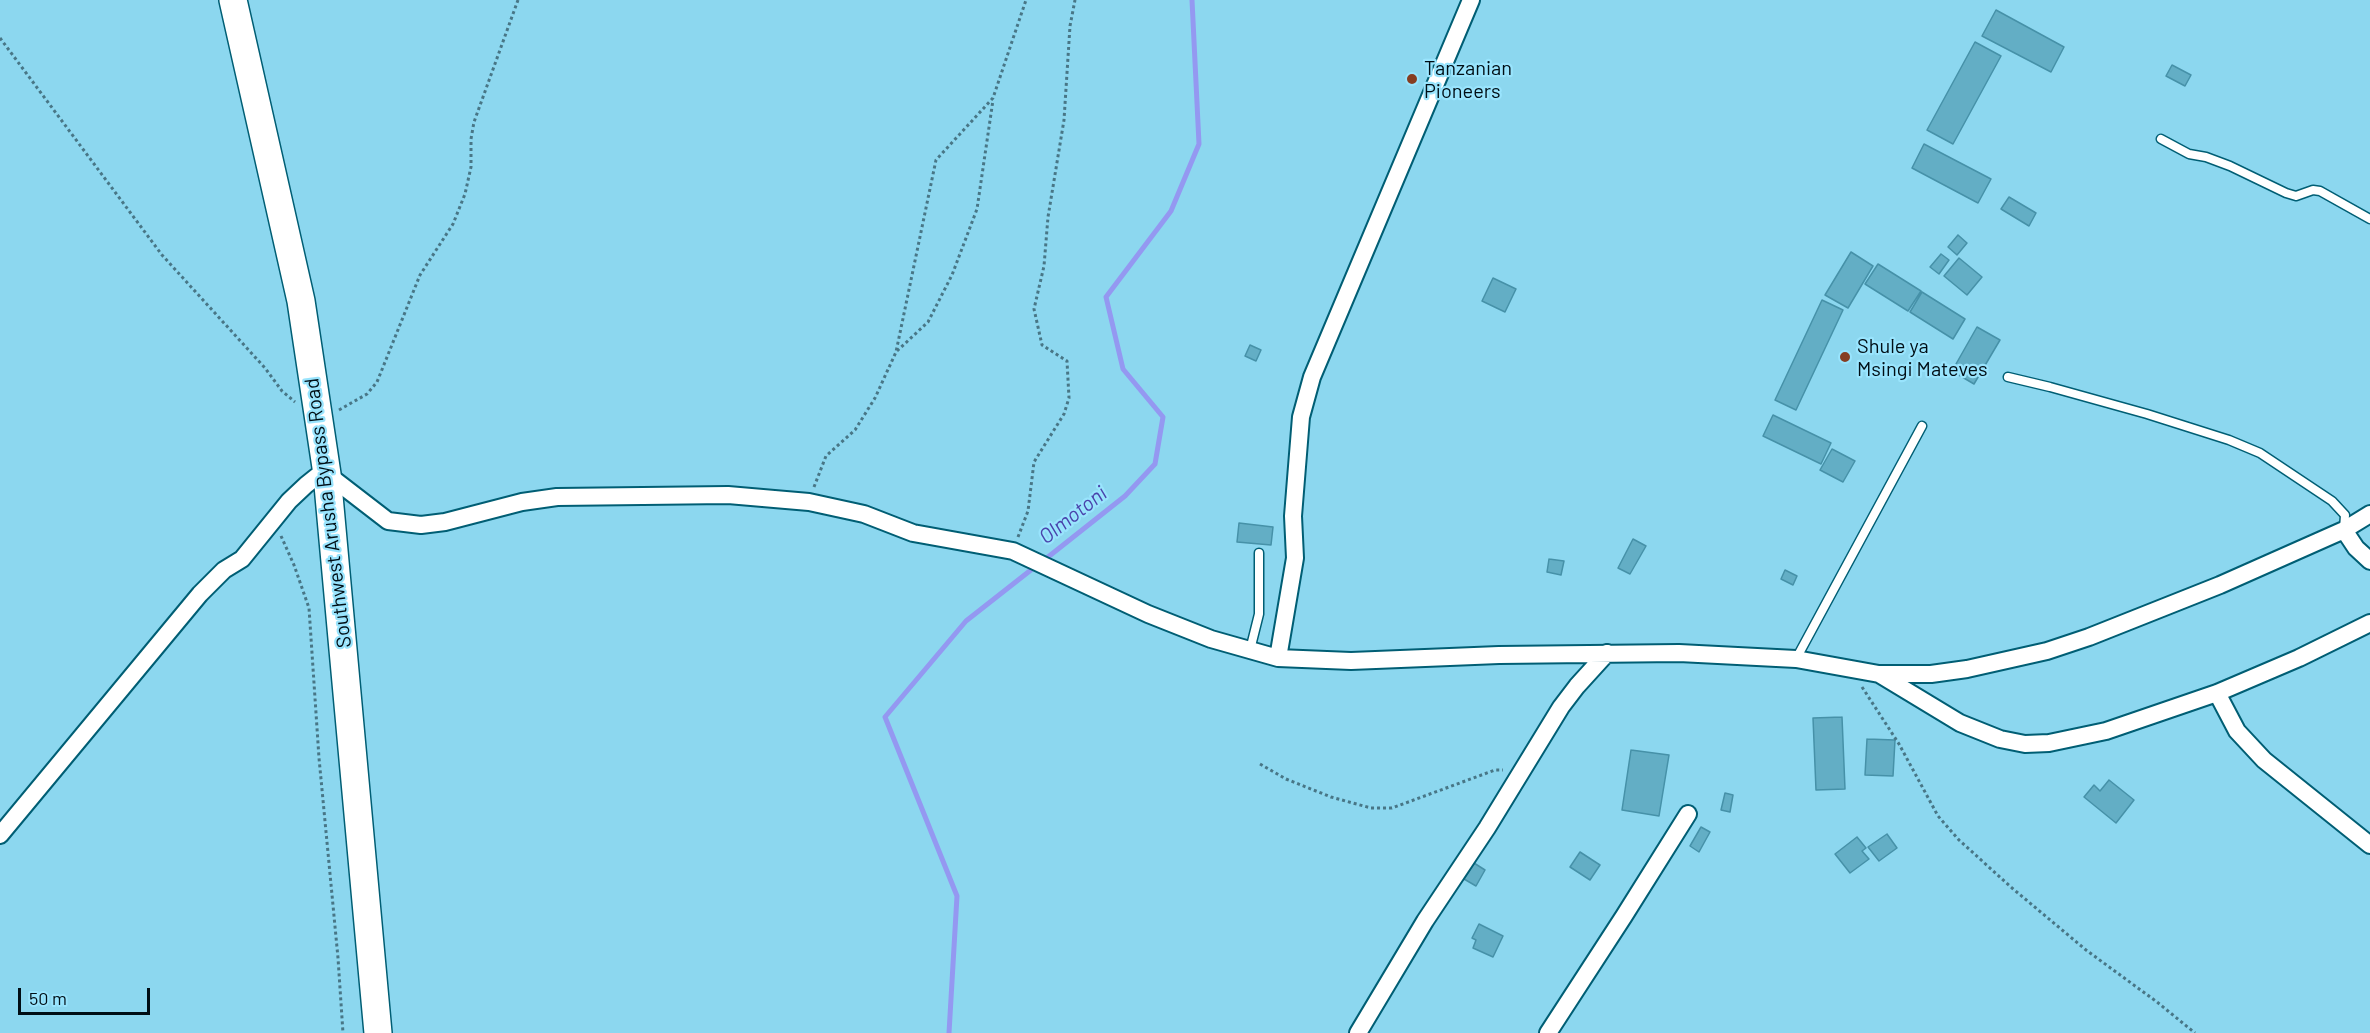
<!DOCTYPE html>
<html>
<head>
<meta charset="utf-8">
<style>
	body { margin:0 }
	#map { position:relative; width:2370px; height:1033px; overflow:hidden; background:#8cd7ef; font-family:Barlow,sans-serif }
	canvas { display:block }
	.scale { position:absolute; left:18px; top:988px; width:132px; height:27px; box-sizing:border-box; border:3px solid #000e15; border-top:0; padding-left:8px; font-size:18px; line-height:21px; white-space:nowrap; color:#000e15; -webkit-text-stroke:4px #99e4fd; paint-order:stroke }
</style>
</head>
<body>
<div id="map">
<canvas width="2370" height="1033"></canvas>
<div class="scale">50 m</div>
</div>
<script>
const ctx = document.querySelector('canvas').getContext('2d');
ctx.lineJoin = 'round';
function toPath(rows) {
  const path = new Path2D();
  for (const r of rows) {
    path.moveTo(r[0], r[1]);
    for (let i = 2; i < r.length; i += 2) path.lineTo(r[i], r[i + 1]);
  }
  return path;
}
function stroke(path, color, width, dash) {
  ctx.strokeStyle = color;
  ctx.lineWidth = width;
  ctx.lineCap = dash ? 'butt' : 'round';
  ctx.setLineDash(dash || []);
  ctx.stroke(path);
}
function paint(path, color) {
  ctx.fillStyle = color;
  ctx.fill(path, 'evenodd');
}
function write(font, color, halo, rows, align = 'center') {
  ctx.font = font + ' Barlow,sans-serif';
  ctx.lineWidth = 4.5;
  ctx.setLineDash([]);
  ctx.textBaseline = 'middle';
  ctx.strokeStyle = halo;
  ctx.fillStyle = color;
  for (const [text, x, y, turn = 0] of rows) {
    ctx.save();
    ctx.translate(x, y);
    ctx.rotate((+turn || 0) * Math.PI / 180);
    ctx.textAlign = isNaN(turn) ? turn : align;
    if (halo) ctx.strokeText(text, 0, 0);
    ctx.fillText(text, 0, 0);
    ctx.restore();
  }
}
stroke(toPath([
	[1043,561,1125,496,1155,464,1163,417,1123,369,1106,297,1171,211,1199,144,1192,0],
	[949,1033,957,896,885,717,966,621,1036,566]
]), '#9498f1', 5);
const building = toPath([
	[1996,10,2064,47,2051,72,1982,36,1996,10],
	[1975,42,2001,56,1953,144,1927,130,1975,42],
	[2172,65,2191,75,2185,86,2166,76,2172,65],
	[1924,144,1991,179,1978,203,1912,168,1924,144],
	[2009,197,2036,213,2029,226,2001,209,2009,197],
	[1958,235,1967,243,1957,255,1948,247,1958,235],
	[1851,252,1873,266,1848,308,1825,295,1851,252],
	[1941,254,1949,260,1939,274,1930,267,1941,254],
	[1959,258,1982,277,1967,295,1944,276,1959,258],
	[1878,264,1921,291,1908,311,1865,284,1878,264],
	[1493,278,1516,289,1505,312,1482,301,1493,278],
	[1922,292,1965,319,1953,339,1910,312,1922,292],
	[1822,300,1843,310,1796,410,1775,400,1822,300],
	[1977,327,2000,340,1974,384,1952,371,1977,327],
	[1250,345,1261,350,1256,361,1245,356,1250,345],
	[1773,415,1831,443,1821,464,1763,436,1773,415],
	[1832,449,1855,461,1843,482,1820,470,1832,449],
	[1239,523,1273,527,1271,545,1237,542,1239,523],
	[1633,539,1646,546,1630,574,1618,568,1633,539],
	[1549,559,1564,561,1561,575,1547,572,1549,559],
	[1785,570,1797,576,1793,585,1781,579,1785,570],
	[1842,717,1845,789,1816,790,1813,718,1842,717],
	[1867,739,1895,740,1893,776,1865,775,1867,739],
	[1631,750,1669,755,1659,816,1622,810,1631,750],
	[2109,780,2134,800,2116,823,2084,797,2094,785,2100,791,2109,780],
	[1725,793,1733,795,1730,812,1721,810,1725,793],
	[1701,827,1710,832,1699,852,1690,846,1701,827],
	[1887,834,1897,848,1879,861,1868,847,1887,834],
	[1857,837,1866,848,1862,851,1869,859,1850,873,1835,854,1857,837],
	[1580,852,1600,865,1590,880,1570,867,1580,852],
	[1474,863,1485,870,1476,886,1464,879,1474,863],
	[1479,924,1503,936,1493,957,1473,948,1476,940,1472,938,1479,924]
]);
paint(building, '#63aec5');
stroke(building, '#4691a8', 1.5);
const lane = toPath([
	[2161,139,2189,154,2206,157,2230,166,2286,193,2296,196,2313,190,2320,191,2370,219],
	[2008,377,2050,387,2147,414,2229,440,2260,453,2332,501,2345,515,2344,530],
	[1250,650,1259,614,1259,553],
	[1796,659,1922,426]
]);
const street = toPath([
	[2344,530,2356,548,2370,561],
	[1278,658,1295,558,1293,516,1301,417,1312,377,1471,0],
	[1880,674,1931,674,1967,669,2047,651,2089,637,2220,585,2344,530,2370,514],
	[2217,693,2237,731,2264,760,2370,845],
	[0,835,200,594,224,570,242,559,289,501,306,485,316,477,327,474,388,521,421,525,445,522,522,502,557,497,728,495,809,502,864,514,913,533,1013,551,1148,614,1211,639,1278,658,1351,661,1499,655,1679,653,1796,659,1879,674,1960,723,2000,739,2025,744,2049,743,2106,731,2217,693,2299,658,2370,623],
	[1358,1033,1425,921,1487,828,1561,707,1577,686,1607,653],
	[1548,1033,1624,916,1688,814]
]);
const primary = toPath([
	[233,0,301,301,327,474,378,1033]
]);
stroke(lane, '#005e74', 11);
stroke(street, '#005e74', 20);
stroke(primary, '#005e74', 30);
stroke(toPath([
	[0,38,162,255,265,368,282,391,295,402],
	[897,351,928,322,952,275,977,209,993,100],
	[339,410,367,394,377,382,420,275,453,224,465,194,471,167,471,139,474,122,518,0],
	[814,487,826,456,855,430,875,398,896,352,936,160,993,98,1026,0],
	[281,536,294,565,309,608,319,758,338,958,343,1033],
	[1018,537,1028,511,1034,462,1064,414,1069,398,1067,361,1042,345,1034,309,1044,266,1048,217,1064,120,1070,26,1075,0],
	[1862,687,1899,744,1938,816,1959,840,2012,888,2086,950,2157,1002,2195,1033],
	[1260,764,1286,779,1331,797,1371,808,1392,808,1495,770,1503,770]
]), '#487686', 3, [3, 3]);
stroke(lane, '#fff', 8);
stroke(street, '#fff', 16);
stroke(primary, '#fff', 27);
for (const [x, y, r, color] of [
	[1412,79,6,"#863d21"],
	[1845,357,6,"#863d21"]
]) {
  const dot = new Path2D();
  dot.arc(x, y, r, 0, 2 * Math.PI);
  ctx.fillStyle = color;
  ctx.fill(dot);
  stroke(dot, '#99e4fd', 2);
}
write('20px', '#000e15', '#99e4fd', [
	["Tanzanian",1424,68],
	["Pioneers",1424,91],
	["Shule ya",1857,346],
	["Msingi Mateves",1857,369]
], 'left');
write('20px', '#000e15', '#99e4fd', [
	["Southwest Arusha Bypass Road",328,513,-97]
]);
write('italic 21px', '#4a43ab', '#99e4fd', [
	["Olmotoni",1073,515,-38]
]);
</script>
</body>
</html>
